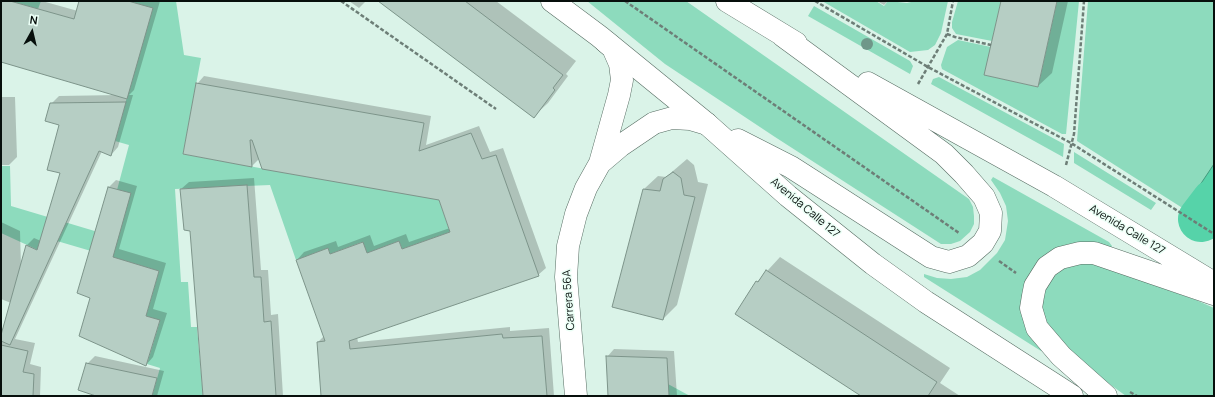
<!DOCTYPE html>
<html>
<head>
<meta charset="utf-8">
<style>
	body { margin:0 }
	#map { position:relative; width:1215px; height:397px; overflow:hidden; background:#daf3e8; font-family:Manrope,sans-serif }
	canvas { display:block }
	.frame { position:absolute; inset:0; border:2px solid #070f0c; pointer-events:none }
	.north { position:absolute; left:12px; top:12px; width:40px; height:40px; -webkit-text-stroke:3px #ebfff6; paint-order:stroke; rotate:8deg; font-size:11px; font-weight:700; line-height:16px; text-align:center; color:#070f0c }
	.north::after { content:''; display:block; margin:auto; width:14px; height:18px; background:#070f0c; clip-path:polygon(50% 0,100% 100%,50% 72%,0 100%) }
</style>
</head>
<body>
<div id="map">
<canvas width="1215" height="397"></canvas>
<div class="frame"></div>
<div class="north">N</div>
</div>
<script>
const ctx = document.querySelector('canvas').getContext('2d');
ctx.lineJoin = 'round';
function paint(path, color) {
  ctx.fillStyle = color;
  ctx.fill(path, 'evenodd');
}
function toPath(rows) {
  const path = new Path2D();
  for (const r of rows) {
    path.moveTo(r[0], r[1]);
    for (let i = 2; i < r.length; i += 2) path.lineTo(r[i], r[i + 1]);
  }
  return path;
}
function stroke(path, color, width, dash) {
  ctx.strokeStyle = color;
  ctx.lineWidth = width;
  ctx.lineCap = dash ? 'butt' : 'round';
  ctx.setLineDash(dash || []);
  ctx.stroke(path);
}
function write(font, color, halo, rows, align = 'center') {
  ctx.font = font + ' Manrope,sans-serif';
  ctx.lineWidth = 3;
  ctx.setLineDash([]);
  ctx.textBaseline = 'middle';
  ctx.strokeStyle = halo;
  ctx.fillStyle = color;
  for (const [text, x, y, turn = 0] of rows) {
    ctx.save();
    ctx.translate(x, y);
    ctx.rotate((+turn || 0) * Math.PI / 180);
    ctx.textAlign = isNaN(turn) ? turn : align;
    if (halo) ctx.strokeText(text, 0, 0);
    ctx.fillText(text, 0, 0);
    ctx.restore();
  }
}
paint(toPath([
	[10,1,41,1,38,9],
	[128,1,176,1,184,55,201,58,183,154,320,179,436,191,450,232,402,249,399,241,367,253,362,242,330,254,328,248,296,260,270,185,175,189,181,282,188,282,191,327,197,327,203,396,152,396,160,368,147,364,160,321,146,316,159,271,57,241,51,256,1,233,1,166,10,166,11,206,118,238,117,190,129,145,115,141,127,97],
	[587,1,686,1,969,199,973,207,974,216,974,224,970,232,960,241,951,244,941,244,775,137,665,64],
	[822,1,876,1,884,6,888,1,907,3,915,1,948,1,941,33,935,45,928,50,910,52],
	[958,1,1001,1,992,41,956,34,952,28,952,22],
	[1057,1,1079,1,1066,134,1062,134,942,69,941,65,947,47,958,40,991,47,985,75,1038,87],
	[1088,1,1214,1,1214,164,1186,206,1214,224,1214,228,1077,141],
	[814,6,910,61,913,66,910,74,808,16],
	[939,77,1064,144,1063,157,931,84,933,79],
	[1074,152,1156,203,1151,210,1074,163],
	[993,177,1109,242,1112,246,1111,248,1099,243,1087,242,1069,244,1052,250,1038,261,1028,277,1042,348,1041,351,924,277,924,274,937,278,951,279,967,277,980,270,997,253,1005,240,1008,221,1006,206,1000,193,991,180],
	[1082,263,1094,264,1196,300,1214,308,1214,396,1126,396,1093,372,1062,344,1044,320,1042,304,1043,295,1050,281,1058,271,1068,266],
	[668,384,690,396,669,396]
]), '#8ddbbd');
const water = toPath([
	[1214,164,1214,224,1186,206,1214,164]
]);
paint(water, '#56d3a9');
stroke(water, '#3e987a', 1);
paint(toPath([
	[1,1,42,1,78,11,80,1,160,1,134,90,129,95,133,95,118,147,111,155,102,151,15,339,35,343,30,364,41,367,40,396,1,396,1,328,4,329,11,303,1,299,1,222,20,231,21,266,27,245,34,238,41,241,61,172,60,125,51,104,59,96,118,95,1,62],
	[349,1,366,1,359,8],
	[380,1,496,1,576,61,566,74,568,76,548,103,534,116],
	[877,1,888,1,884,5],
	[1002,1,1068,1,1052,73,1038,86],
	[204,76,431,116,426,145,479,126,490,152,503,148,546,268,538,275,357,337,358,342,510,327,510,331,549,328,554,396,322,396,318,342,324,336,297,260,304,252,336,241,338,247,370,235,374,246,406,234,409,242,450,228,440,199,260,158,252,166,197,84],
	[1,97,15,97,17,157,9,165,1,165],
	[687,159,694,165,698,182,708,184,677,305,663,319,644,189,658,176,666,177],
	[254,178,261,270,268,270,271,315,278,314,283,396,203,396,191,230,181,189,189,182],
	[116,180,137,186,119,249,166,263,153,309,167,313,153,357,146,365,92,298,108,188],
	[780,257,950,368,940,383,960,396,863,396,757,282],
	[614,349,674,351,677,396,609,396,607,357],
	[95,356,164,371,157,396,93,396,87,364]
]), '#0003');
stroke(toPath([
	[1201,219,1214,202]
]), '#56d3a9', 46);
const building = toPath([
	[1,1,10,1,74,19,79,1,128,1,153,8,127,99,1,62,1,1],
	[378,1,465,1,563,75,553,88,555,90,534,118,378,1],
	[1001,1,1057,1,1038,87,984,75,1001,1],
	[196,83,424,123,419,151,471,133,482,159,496,155,539,276,349,341,350,349,502,334,503,338,542,336,547,396,321,396,317,342,325,341,296,260,328,248,330,254,363,242,367,253,399,241,402,249,450,232,439,200,262,169,252,140,250,140,252,167,183,154,196,83],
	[126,102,111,156,99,151,10,345,1,341,1,335,26,245,37,250,60,173,47,170,59,125,45,121,50,103,126,102],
	[673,172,681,178,684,195,695,197,663,320,612,307,643,189,660,191,663,179,673,172],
	[247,185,254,277,261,277,264,322,271,321,276,396,203,396,190,231,184,230,180,189,247,185],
	[108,187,131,193,113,257,159,271,146,316,160,320,146,366,79,336,90,298,77,293,108,187],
	[766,270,937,382,928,396,861,396,735,314,756,281,758,282,766,270],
	[1,345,28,351,23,372,34,374,33,396,1,396,1,345],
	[606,356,667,358,669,396,608,396,606,356],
	[86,363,157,378,152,396,96,396,78,390,86,363]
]);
paint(building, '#b6cec4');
stroke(building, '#7d948a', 1);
const street = toPath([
	[600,163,620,146,654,123,672,118,690,119,707,124],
	[576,396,566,277,568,246,576,214,586,188,600,163,619,95,622,80,620,64,613,48,606,42]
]);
const primary = toPath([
	[552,1,599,36,707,124,788,196,873,264,926,302,1072,396],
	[727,1,796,43],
	[868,83,1054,186,1214,283],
	[738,140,791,167,931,257,949,262,968,256,983,243,990,231,991,213,984,197,964,174,944,154,783,36],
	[1106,396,1061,356,1037,328,1031,308,1033,296,1035,286,1047,267,1060,258,1080,253,1094,253,1214,294]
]);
stroke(street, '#566c62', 23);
stroke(primary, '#566c62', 23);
stroke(toPath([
	[341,1,496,109],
	[625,1,959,233],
	[815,1,928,67,1071,143,1214,234],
	[947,34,955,37,991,45],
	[918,84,947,34,953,1],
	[1066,165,1074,134,1084,1],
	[999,261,1016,273],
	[1130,392,1137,396]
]), '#6d7e77', 2.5, [4, 2]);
stroke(street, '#fff', 22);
stroke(primary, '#fff', 22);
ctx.fillStyle = '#6f9789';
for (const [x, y] of [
	[867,44]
]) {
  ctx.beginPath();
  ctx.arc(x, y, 6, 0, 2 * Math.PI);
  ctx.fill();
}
write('11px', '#070f0c', '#ebfff6', [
	["Avenida Calle 127",805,208,40],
	["Avenida Calle 127",1127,230,31],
	["Carrera 56A",569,300,-94]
]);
</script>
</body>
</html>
